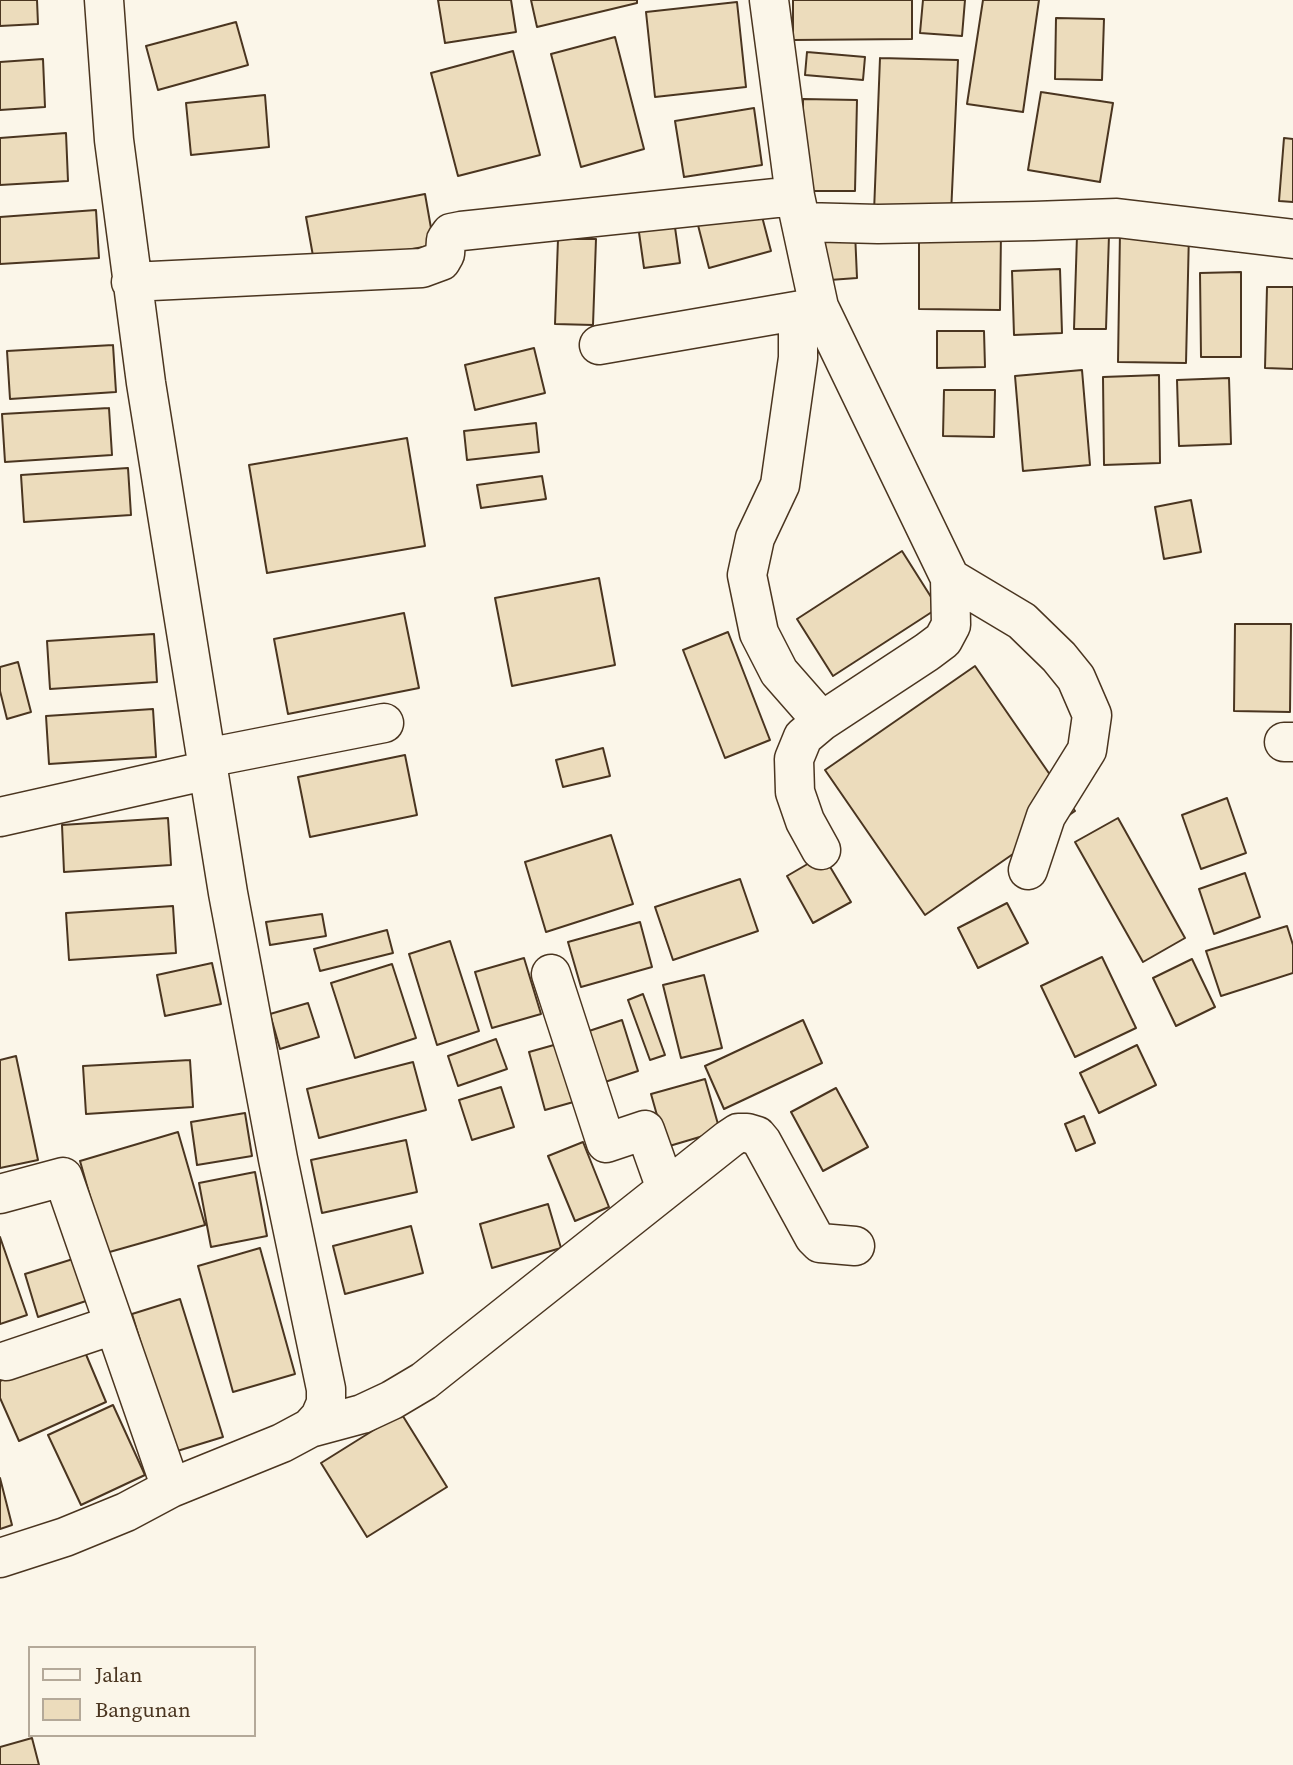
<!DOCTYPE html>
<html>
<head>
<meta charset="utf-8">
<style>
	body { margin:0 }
	#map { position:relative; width:1293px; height:1765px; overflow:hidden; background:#fbf6e9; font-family:"Source Serif 4",serif }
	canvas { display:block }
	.legend { position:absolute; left:28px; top:1646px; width:228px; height:91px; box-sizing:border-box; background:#fbf6e9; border:2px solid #b4a999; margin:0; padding:9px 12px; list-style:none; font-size:21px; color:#4a3520 }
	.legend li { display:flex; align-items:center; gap:14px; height:35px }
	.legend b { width:35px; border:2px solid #b4a999 }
</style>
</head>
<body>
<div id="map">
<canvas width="1293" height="1765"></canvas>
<ul class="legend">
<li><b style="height:9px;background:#fbf6e9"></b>Jalan</li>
<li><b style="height:19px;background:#ecdcbc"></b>Bangunan</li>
</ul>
</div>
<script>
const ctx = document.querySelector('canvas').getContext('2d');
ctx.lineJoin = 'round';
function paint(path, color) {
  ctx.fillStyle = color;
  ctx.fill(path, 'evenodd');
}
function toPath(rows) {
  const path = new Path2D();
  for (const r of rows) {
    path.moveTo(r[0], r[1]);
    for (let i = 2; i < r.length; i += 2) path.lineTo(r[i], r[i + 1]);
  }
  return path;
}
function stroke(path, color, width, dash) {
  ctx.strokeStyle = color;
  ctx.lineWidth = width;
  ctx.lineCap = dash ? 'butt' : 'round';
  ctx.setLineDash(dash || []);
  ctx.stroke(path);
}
const building = toPath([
	[0,0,37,0,38,24,0,26,0,0],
	[438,0,511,0,516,32,445,43,438,0],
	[531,0,637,0,637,3,537,27,531,0],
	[793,0,912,0,912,39,793,40,793,0],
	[923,0,965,0,962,36,920,33,923,0],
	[983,0,1039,0,1023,112,967,104,983,0],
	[737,2,746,87,655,97,646,12,737,2],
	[1056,18,1104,19,1102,80,1055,79,1056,18],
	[236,22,248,65,158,90,146,46,236,22],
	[615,37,644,149,581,167,551,54,615,37],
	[513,51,540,155,458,176,431,73,513,51],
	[807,52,865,57,863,80,805,75,807,52],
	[880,58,958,60,951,214,874,212,880,58],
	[43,59,45,107,0,110,0,62,43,59],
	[1041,92,1113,103,1100,182,1028,170,1041,92],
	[265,95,269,147,191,155,186,103,265,95],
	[803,99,857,100,855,191,802,191,803,99],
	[754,108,762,165,684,177,675,121,754,108],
	[66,133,68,181,0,185,0,138,66,133],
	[1284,138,1293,139,1293,202,1279,201,1284,138],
	[753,182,771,251,709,268,691,198,753,182],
	[425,194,434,245,315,267,306,217,425,194],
	[671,199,680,263,644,268,635,204,671,199],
	[96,210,99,258,0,264,0,217,96,210],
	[1120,231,1189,232,1186,363,1118,362,1120,231],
	[855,232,857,278,816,281,814,235,855,232],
	[919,232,1001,232,1000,310,919,309,919,232],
	[1077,235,1109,235,1106,329,1074,329,1077,235],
	[558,239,596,239,593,325,555,324,558,239],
	[1060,269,1062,333,1014,335,1012,271,1060,269],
	[1241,272,1241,357,1201,357,1200,273,1241,272],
	[1267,287,1293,287,1293,369,1265,368,1267,287],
	[937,331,984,331,985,367,937,368,937,331],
	[113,345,116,392,10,399,7,351,113,345],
	[534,348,545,393,475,410,465,365,534,348],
	[1082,370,1090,465,1023,471,1015,376,1082,370],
	[1159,375,1160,463,1104,465,1103,377,1159,375],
	[1229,378,1231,444,1179,446,1177,380,1229,378],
	[944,390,995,390,994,437,943,436,944,390],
	[109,408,112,455,5,462,2,414,109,408],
	[536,423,539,452,467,460,464,431,536,423],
	[407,438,425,546,267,573,249,465,407,438],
	[128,468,131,515,24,522,21,475,128,468],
	[542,476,546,499,481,508,477,485,542,476],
	[1191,500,1201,552,1164,559,1155,507,1191,500],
	[902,551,938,608,833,676,797,619,902,551],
	[599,578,615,665,512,686,495,598,599,578],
	[404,613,419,688,288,714,274,639,404,613],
	[1235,624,1291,624,1290,712,1234,711,1235,624],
	[728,632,770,740,725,758,683,650,728,632],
	[154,634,157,682,50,689,47,641,154,634],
	[18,662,31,712,7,719,0,691,0,667,18,662],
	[975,666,1075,811,925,915,825,770,975,666],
	[153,709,156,757,49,764,46,716,153,709],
	[603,748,610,776,563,787,556,760,603,748],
	[405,755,417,815,310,837,298,777,405,755],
	[1227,798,1246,853,1201,869,1182,815,1227,798],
	[168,818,171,865,64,872,62,825,168,818],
	[1118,818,1185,938,1143,962,1075,842,1118,818],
	[611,835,633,904,546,932,525,862,611,835],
	[823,855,851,902,813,923,787,876,823,855],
	[1245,873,1260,917,1214,934,1199,889,1245,873],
	[740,879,758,931,673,960,655,907,740,879],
	[1007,903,1028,943,978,968,958,928,1007,903],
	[173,906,176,953,69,960,66,913,173,906],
	[322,914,326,936,270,945,266,922,322,914],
	[640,922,652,967,581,987,568,942,640,922],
	[1287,926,1293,945,1293,973,1221,996,1206,951,1287,926],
	[387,930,393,953,320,971,314,949,387,930],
	[450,941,479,1031,437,1045,409,954,450,941],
	[1102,957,1136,1028,1075,1057,1041,986,1102,957],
	[524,958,541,1014,492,1028,475,972,524,958],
	[1192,959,1215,1007,1176,1026,1153,978,1192,959],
	[212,963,221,1004,165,1016,157,975,212,963],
	[392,964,416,1038,355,1058,331,983,392,964],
	[704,975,722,1048,681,1058,663,985,704,975],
	[643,994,665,1055,650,1060,628,1000,643,994],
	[308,1003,319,1037,280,1049,270,1014,308,1003],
	[622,1020,638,1071,596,1085,580,1034,622,1020],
	[803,1020,822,1063,724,1109,705,1066,803,1020],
	[496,1039,507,1069,458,1086,448,1056,496,1039],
	[561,1043,577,1101,545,1110,529,1052,561,1043],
	[1137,1045,1156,1085,1099,1113,1080,1073,1137,1045],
	[16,1056,38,1160,0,1168,0,1060,16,1056],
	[190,1060,193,1107,86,1114,83,1066,190,1060],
	[413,1062,426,1110,319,1138,307,1089,413,1062],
	[705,1079,720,1131,666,1147,651,1094,705,1079],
	[501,1087,514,1127,472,1140,459,1100,501,1087],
	[836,1088,868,1147,823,1171,791,1112,836,1088],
	[245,1113,252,1156,197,1165,191,1122,245,1113],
	[1084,1116,1095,1143,1076,1151,1065,1124,1084,1116],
	[178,1132,205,1225,106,1253,80,1161,178,1132],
	[406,1140,417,1192,322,1213,311,1160,406,1140],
	[583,1142,609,1207,575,1221,548,1156,583,1142],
	[255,1172,267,1236,211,1247,199,1183,255,1172],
	[548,1204,561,1248,492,1268,480,1224,548,1204],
	[411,1226,423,1273,345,1294,333,1246,411,1226],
	[0,1237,27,1315,0,1324,0,1237],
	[260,1248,295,1374,233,1392,198,1266,260,1248],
	[73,1259,86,1301,38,1317,25,1274,73,1259],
	[180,1299,223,1437,174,1452,132,1314,180,1299],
	[82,1345,106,1402,19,1441,0,1398,0,1381,82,1345],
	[113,1405,145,1475,81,1505,48,1435,113,1405],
	[401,1413,447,1487,367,1537,321,1463,401,1413],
	[0,1478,12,1525,0,1529,0,1478],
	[32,1738,39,1765,0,1765,0,1747,32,1738]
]);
paint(building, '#ecdcbc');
stroke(building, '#4a3520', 2);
const minor = toPath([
	[769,0,795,196,819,307,950,578,1022,621,1059,657,1076,678,1092,715,1087,750,1046,816,1028,870],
	[802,222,878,224,1034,221,1117,218,1293,239],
	[131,282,422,268,441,261,445,254,446,240,451,233,461,231,795,196],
	[798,311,798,358,780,485,755,538,747,575,759,633,779,672,822,721],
	[599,345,819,307],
	[1284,742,1293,742],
	[206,758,384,723],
	[0,817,209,770],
	[821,850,805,821,795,792,794,759,803,737,822,721,927,652,943,640,951,625,950,578],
	[551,974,606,1143,645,1130,666,1189],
	[0,1194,63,1177,171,1488],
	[6,1361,113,1325],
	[310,1428,362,1414,392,1400,424,1381,729,1139,738,1133,747,1133,757,1136,762,1142,814,1237,820,1243,855,1246],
	[0,1558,65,1537,126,1512,171,1488,282,1443,310,1428,320,1417,326,1403,326,1389,278,1159,228,893,146,383,114,140,104,0]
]);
stroke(minor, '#4a3520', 41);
stroke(minor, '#fbf6e9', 38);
</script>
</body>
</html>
